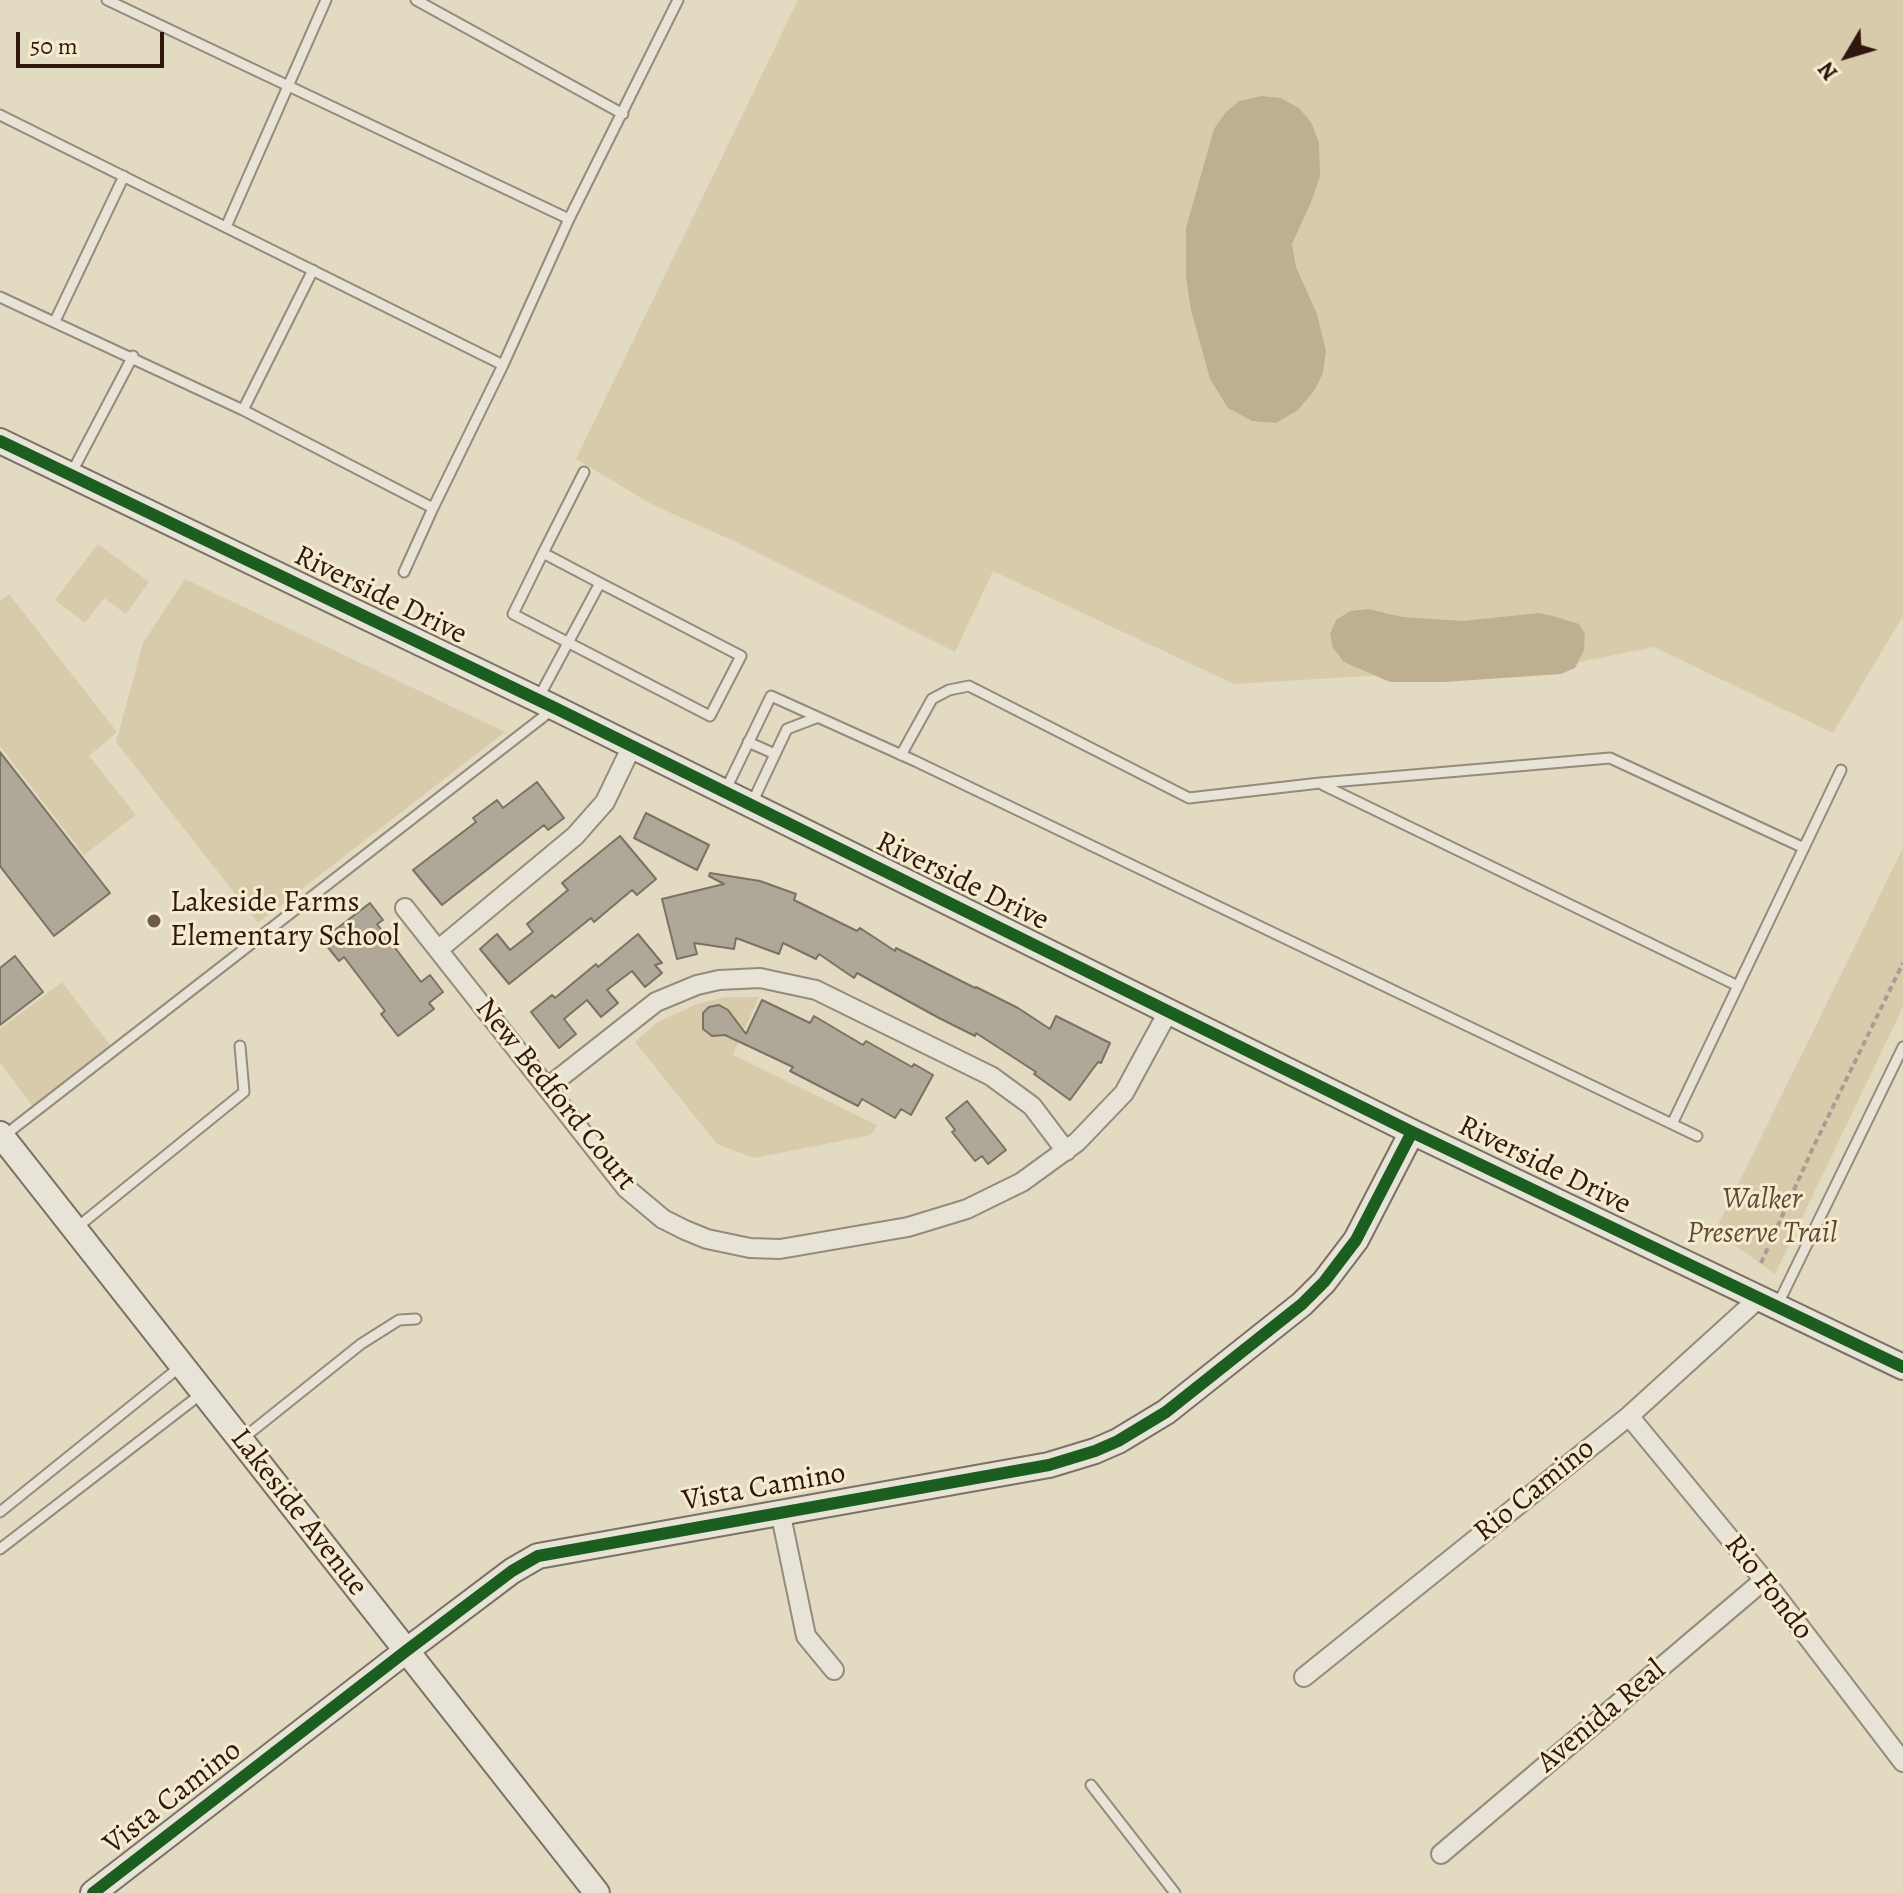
<!DOCTYPE html>
<html>
<head>
<meta charset="utf-8">
<style>
	body { margin:0 }
	#map { position:relative; width:1903px; height:1893px; overflow:hidden; background:#e3dac2; font-family:Alegreya,serif }
	canvas { display:block }
	.north { position:absolute; left:1807px; top:16px; width:80px; height:80px; -webkit-text-stroke:6px #f5ebcf; paint-order:stroke; rotate:232deg; font-size:22px; font-weight:700; line-height:32px; text-align:center; color:#30170d }
	.north::after { content:''; display:block; margin:auto; width:28px; height:36px; background:#30170d; clip-path:polygon(50% 0,100% 100%,50% 72%,0 100%) }
	.scale { position:absolute; left:16px; top:32px; width:148px; height:36px; box-sizing:border-box; border:4px solid #30170d; border-top:0; padding-left:10px; font-size:24px; line-height:28px; white-space:nowrap; color:#30170d; -webkit-text-stroke:6px #f5ebcf; paint-order:stroke }
</style>
</head>
<body>
<div id="map">
<canvas width="1903" height="1893"></canvas>
<div class="north">N</div>
<div class="scale">50 m</div>
</div>
<script>
const ctx = document.querySelector('canvas').getContext('2d');
ctx.lineJoin = 'round';
function paint(path, color) {
  ctx.fillStyle = color;
  ctx.fill(path, 'evenodd');
}
function toPath(rows) {
  const path = new Path2D();
  for (const r of rows) {
    path.moveTo(r[0], r[1]);
    for (let i = 2; i < r.length; i += 2) path.lineTo(r[i], r[i + 1]);
  }
  return path;
}
function stroke(path, color, width, dash) {
  ctx.strokeStyle = color;
  ctx.lineWidth = width;
  ctx.lineCap = dash ? 'butt' : 'round';
  ctx.setLineDash(dash || []);
  ctx.stroke(path);
}
function write(font, color, halo, rows, align = 'center') {
  ctx.font = font + ' Alegreya,serif';
  ctx.lineWidth = 6;
  ctx.setLineDash([]);
  ctx.textBaseline = 'middle';
  ctx.strokeStyle = halo;
  ctx.fillStyle = color;
  for (const [text, x, y, turn = 0] of rows) {
    ctx.save();
    ctx.translate(x, y);
    ctx.rotate((+turn || 0) * Math.PI / 180);
    ctx.textAlign = isNaN(turn) ? turn : align;
    if (halo) ctx.strokeText(text, 0, 0);
    ctx.fillText(text, 0, 0);
    ctx.restore();
  }
}
paint(toPath([
	[798,0,1903,0,1903,616,1833,733,1654,647,1569,664,1234,684,993,571,955,652,738,543,653,505,576,459],
	[98,544,149,582,126,614,104,598,85,623,55,600],
	[185,579,505,732,258,923,116,742,143,643],
	[9,594,117,732,89,756,136,815,84,855,0,746,0,601],
	[1903,848,1903,1007,1775,1274,1715,1231],
	[62,982,113,1049,34,1108,0,1063,0,1029],
	[726,997,759,997,733,1055,877,1125,871,1135,754,1158,717,1144,635,1042,658,1022,697,1004]
]), '#d8cbab');
paint(toPath([
	[1261,96,1281,98,1299,108,1311,122,1319,142,1320,176,1312,200,1292,244,1296,267,1317,314,1326,351,1323,373,1314,391,1298,410,1276,423,1252,421,1228,408,1210,379,1191,310,1186,277,1186,228,1214,129,1226,112,1239,101],
	[1369,609,1402,617,1463,621,1539,613,1553,616,1579,624,1585,634,1584,650,1575,668,1561,674,1444,682,1390,682,1344,662,1333,648,1330,634,1336,620,1350,611]
]), '#bfaf91');
const building = toPath([
	[0,752,110,893,54,936,0,866,0,752],
	[537,782,564,818,548,830,544,825,442,905,413,870,476,822,473,818,497,800,503,808,537,782],
	[646,813,709,845,697,870,634,838,646,813],
	[620,836,656,879,637,895,632,890,594,922,591,918,509,984,480,949,497,934,510,950,533,932,527,924,568,890,562,883,620,836],
	[710,873,760,881,796,894,794,900,857,931,860,928,895,951,896,948,975,988,976,987,1018,1008,1050,1029,1056,1016,1110,1043,1101,1063,1098,1062,1070,1100,1034,1074,1036,1072,976,1033,975,1036,939,1018,857,973,854,978,819,954,816,959,783,943,779,954,736,938,734,949,694,943,697,954,677,959,662,899,724,884,709,876,710,873],
	[370,903,383,920,377,924,421,982,430,975,443,992,429,1003,434,1009,398,1036,381,1014,385,1011,344,957,339,961,322,940,370,903],
	[638,934,662,963,655,965,662,973,645,987,632,971,607,990,618,1003,601,1017,587,1000,564,1019,576,1034,559,1048,531,1012,552,995,555,998,596,964,598,967,638,934],
	[15,956,43,992,0,1025,0,968,15,956],
	[762,1000,810,1023,814,1016,863,1045,866,1041,912,1067,914,1064,933,1075,911,1115,901,1109,895,1118,862,1099,858,1106,790,1071,793,1067,725,1035,712,1036,703,1029,703,1013,709,1007,719,1005,728,1010,746,1034,762,1000],
	[967,1101,1006,1150,988,1164,982,1156,975,1161,952,1132,955,1130,946,1118,967,1101]
]);
paint(building, '#afa797');
stroke(building, '#7a7264', 2);
const lane = toPath([
	[107,0,569,219],
	[416,0,623,114],
	[0,115,503,365],
	[226,227,326,0],
	[0,297,243,410,433,508,503,365,569,219,678,0],
	[55,321,124,176],
	[243,410,313,270],
	[72,472,133,356],
	[543,553,513,614,710,716,741,656,600,583],
	[404,572,433,508],
	[539,697,600,583,543,553,584,472],
	[748,742,775,754],
	[901,755,932,699,949,690,969,686,1189,798,1320,783,1610,758,1804,848],
	[1323,785,1738,986],
	[726,789,771,696,915,761,1697,1136],
	[752,803,787,729,816,718],
	[1672,1124,1841,770],
	[5,1135,552,710],
	[75,1229,244,1092,240,1046],
	[1777,1306,1903,1047],
	[241,1440,361,1344,399,1320,416,1319],
	[0,1512,181,1366],
	[0,1549,201,1394],
	[1091,1785,1175,1893]
]);
const street = toPath([
	[405,908,626,1188,663,1219,685,1230,707,1239,750,1248,780,1249,908,1227,967,1209,1022,1182,1077,1142,1124,1093,1168,1012],
	[439,949,575,836,605,802,631,748],
	[548,1087,656,1002,697,985,719,980,760,978,816,990,991,1076,1032,1106,1066,1151],
	[1629,1416,1764,1580,1903,1762],
	[780,1511,806,1636,834,1670],
	[1304,1677,1629,1416,1759,1298],
	[1441,1854,1764,1580]
]);
const secondary = toPath([
	[0,441,555,708,1412,1132,1903,1367],
	[0,1134,597,1893],
	[93,1893,406,1651,512,1571,538,1556,1049,1465,1095,1451,1118,1441,1166,1412,1302,1304,1324,1282,1356,1240,1412,1132]
]);
stroke(lane, '#948b7d', 13);
stroke(street, '#948b7d', 22);
stroke(secondary, '#7a7264', 28);
stroke(toPath([
	[1761,1263,1811,1152,1903,963]
]), '#a59e95', 4, [6, 4]);
stroke(lane, '#e8e3d7', 9);
stroke(street, '#e8e3d7', 18);
stroke(secondary, '#e8e3d7', 24);
stroke(toPath([
	[0,441,555,708,1412,1132,1903,1367],
	[93,1893,406,1651,512,1571,538,1556,1049,1465,1095,1451,1118,1441,1166,1412,1302,1304,1324,1282,1356,1240,1412,1132]
]), '#1b5e20', 12);
for (const [x, y, r, color] of [
	[154,921,8,"#6f5b4c"]
]) {
  const dot = new Path2D();
  dot.arc(x, y, r, 0, 2 * Math.PI);
  ctx.fillStyle = color;
  ctx.fill(dot);
  stroke(dot, '#f5ebcf', 3);
}
write('30px', '#30170d', '#f5ebcf', [
	["Riverside Drive",380,596,26],
	["Riverside Drive",962,882,26],
	["New Bedford Court",555,1095,51],
	["Riverside Drive",1544,1166,26],
	["Vista Camino",764,1488,-10],
	["Rio Camino",1535,1491,-39],
	["Lakeside Avenue",298,1513,52],
	["Rio Fondo",1768,1588,52],
	["Avenida Real",1602,1717,-40],
	["Vista Camino",173,1798,-38]
]);
write('30px', '#30170d', '#f5ebcf', [
	["Lakeside Farms",170,904],
	["Elementary School",170,938]
], 'left');
write('italic 30px', '#604937', '#f5ebcf', [
	["Walker",1762,1201],
	["Preserve Trail",1762,1235]
]);
</script>
</body>
</html>
